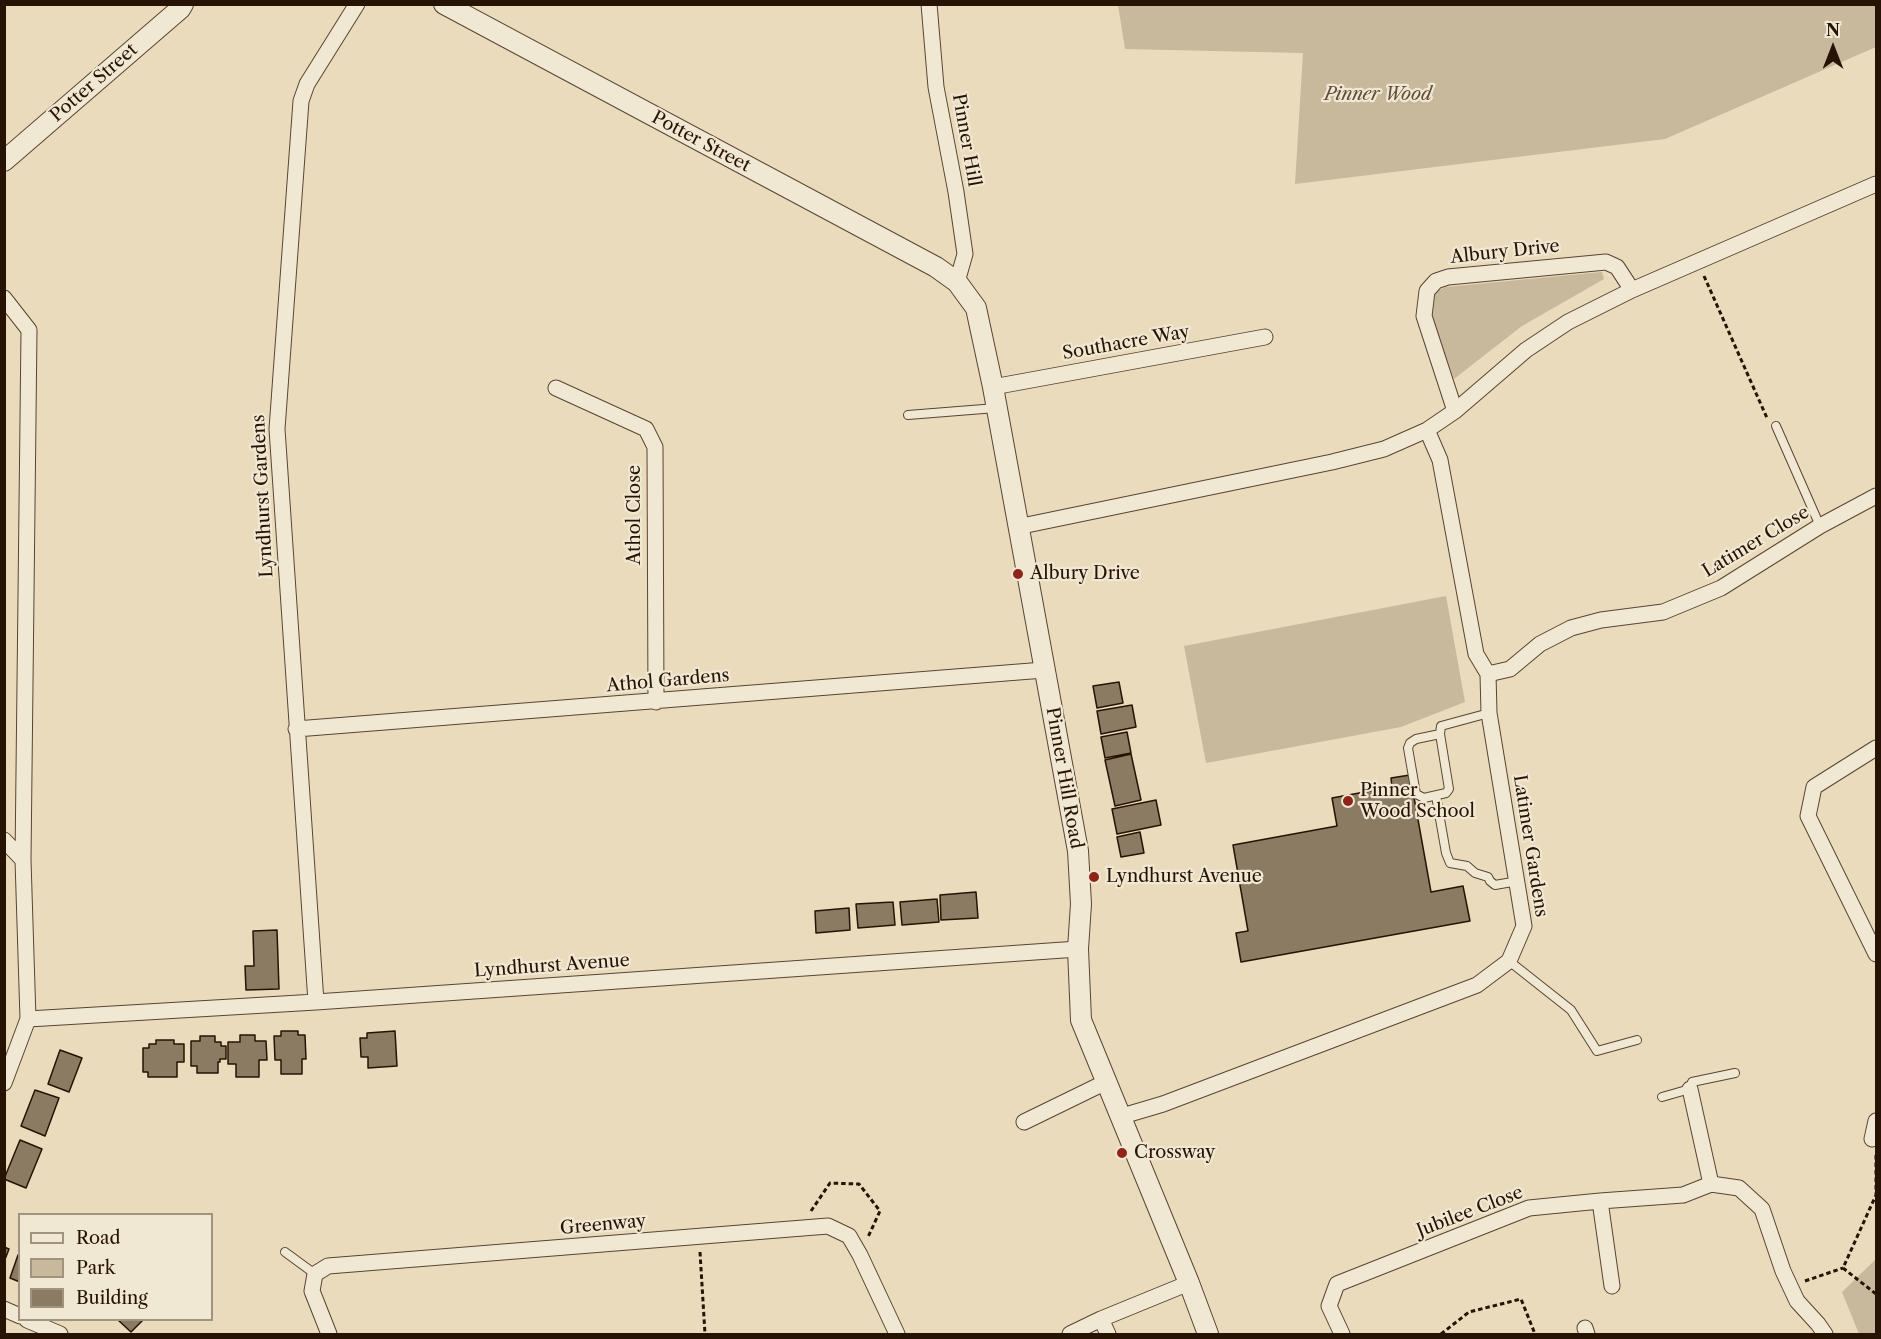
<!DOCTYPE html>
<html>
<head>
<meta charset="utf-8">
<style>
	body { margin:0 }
	#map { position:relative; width:1881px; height:1339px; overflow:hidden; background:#e9dbbc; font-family:"Libre Caslon Text",serif }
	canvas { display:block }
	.frame { position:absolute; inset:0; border:6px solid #271303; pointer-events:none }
	.legend { position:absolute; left:18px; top:1213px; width:195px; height:108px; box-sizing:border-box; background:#f1e8d3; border:2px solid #a09380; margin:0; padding:8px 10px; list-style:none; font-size:18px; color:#271303 }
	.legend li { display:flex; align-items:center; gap:12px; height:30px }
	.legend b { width:30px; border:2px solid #a09380 }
	.north { position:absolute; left:1803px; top:18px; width:60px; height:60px; -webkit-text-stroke:4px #f1e8d3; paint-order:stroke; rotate:0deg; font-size:16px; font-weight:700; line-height:24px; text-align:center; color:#271303 }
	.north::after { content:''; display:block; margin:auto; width:21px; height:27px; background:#271303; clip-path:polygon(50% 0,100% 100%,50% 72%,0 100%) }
</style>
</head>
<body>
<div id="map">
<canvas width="1881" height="1339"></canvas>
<div class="frame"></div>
<ul class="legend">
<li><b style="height:8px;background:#f1e8d3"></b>Road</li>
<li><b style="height:16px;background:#c8b99d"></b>Park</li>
<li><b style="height:16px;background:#8c7b63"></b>Building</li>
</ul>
<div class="north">N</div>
</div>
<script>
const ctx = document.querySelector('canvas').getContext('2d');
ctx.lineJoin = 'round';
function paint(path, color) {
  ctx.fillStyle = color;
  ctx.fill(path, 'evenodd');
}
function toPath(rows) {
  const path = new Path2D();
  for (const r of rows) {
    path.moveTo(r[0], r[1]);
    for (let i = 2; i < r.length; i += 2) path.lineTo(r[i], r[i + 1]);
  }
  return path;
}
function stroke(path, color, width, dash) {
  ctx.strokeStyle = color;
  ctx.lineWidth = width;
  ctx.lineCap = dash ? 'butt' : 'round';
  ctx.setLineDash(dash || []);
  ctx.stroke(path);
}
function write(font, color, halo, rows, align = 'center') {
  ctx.font = font + ' "Libre Caslon Text",serif';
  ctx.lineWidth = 4.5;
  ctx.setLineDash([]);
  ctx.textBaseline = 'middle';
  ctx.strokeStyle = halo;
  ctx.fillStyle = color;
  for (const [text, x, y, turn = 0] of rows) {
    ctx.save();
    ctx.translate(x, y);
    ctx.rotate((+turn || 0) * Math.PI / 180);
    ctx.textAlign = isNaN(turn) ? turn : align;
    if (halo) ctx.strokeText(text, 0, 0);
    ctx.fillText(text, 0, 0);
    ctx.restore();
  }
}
paint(toPath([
	[1118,5,1876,5,1876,47,1665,139,1295,184,1303,53,1125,49],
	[1602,272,1604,279,1522,326,1454,379,1429,312,1432,294,1445,287],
	[1446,596,1465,702,1401,727,1206,763,1184,646],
	[1876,1259,1876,1334,1859,1334,1842,1292]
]), '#c8b99d');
const building = toPath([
	[1119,682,1123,703,1097,708,1093,686,1119,682],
	[1132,705,1136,727,1101,734,1097,711,1132,705],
	[1127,732,1131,753,1105,758,1101,737,1127,732],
	[1131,754,1141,800,1115,806,1105,760,1131,754],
	[1410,775,1431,892,1463,886,1470,921,1241,962,1236,933,1248,931,1233,845,1337,826,1332,798,1392,787,1391,778,1410,775],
	[1156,800,1161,825,1117,834,1112,809,1156,800],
	[1140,832,1144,853,1121,857,1117,837,1140,832],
	[976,892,978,918,941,920,940,895,976,892],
	[937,899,939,922,902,925,900,902,937,899],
	[893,902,895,925,858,928,856,904,893,902],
	[849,908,850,930,816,933,815,911,849,908],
	[277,930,279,989,246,990,245,966,254,966,253,931,277,930],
	[281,1031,298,1031,298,1035,305,1035,306,1059,302,1059,302,1074,281,1074,281,1060,275,1060,274,1036,281,1036,281,1031],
	[395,1031,397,1066,368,1068,368,1057,361,1057,360,1038,367,1038,367,1033,395,1031],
	[240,1035,255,1035,255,1041,266,1041,267,1060,259,1060,259,1077,236,1077,236,1064,228,1064,228,1042,240,1042,240,1035],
	[200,1036,215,1036,215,1042,221,1042,221,1046,226,1046,226,1059,220,1059,220,1062,218,1062,218,1073,197,1073,197,1066,191,1066,191,1041,200,1041,200,1036],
	[156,1040,174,1040,174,1044,184,1044,184,1062,177,1062,177,1077,148,1077,148,1072,143,1072,143,1048,149,1048,149,1044,156,1044,156,1040],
	[60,1050,82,1058,69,1092,48,1084,60,1050],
	[35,1090,59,1098,45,1136,21,1126,35,1090],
	[20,1140,42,1149,26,1188,4,1179,20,1140],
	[4,1247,9,1249,4,1262,4,1247],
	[18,1255,20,1256,20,1282,10,1278,18,1255],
	[118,1320,143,1320,131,1332,118,1320]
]);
paint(building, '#8c7b63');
stroke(building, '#271303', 1.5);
const service = toPath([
	[908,415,996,408],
	[1776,426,1820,526],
	[1440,734,1449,789,1446,793,1424,798,1416,794,1408,748,1410,743,1416,739,1440,734,1441,726,1489,713],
	[1436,796,1446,853,1450,863,1467,866,1475,873,1488,877,1490,881,1495,885,1518,881],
	[1509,961,1571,1010,1597,1051,1637,1040],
	[1662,1097,1690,1089,1692,1082,1735,1073],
	[285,1252,315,1274]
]);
const minor = toPath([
	[929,4,936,87,956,192,965,254,957,282],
	[4,298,29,330,23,860,28,1019,4,1083],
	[993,387,1265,337],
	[556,388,646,429,655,447,656,702],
	[1455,411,1424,316,1427,291,1436,281,1448,277,1606,262,1617,267,1632,290],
	[1017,527,1332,462,1384,449,1427,430,1455,411,1526,350,1568,322,1632,290,1876,184],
	[1488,674,1510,669,1540,644,1571,628,1601,620,1663,612,1721,588,1820,526,1876,496],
	[296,729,1044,670],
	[1876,748,1814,787,1808,816,1876,954],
	[4,840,23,860],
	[316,1002,277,429,301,101,307,84,357,4],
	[28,1019,316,1002,1078,949],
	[1119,1117,1163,1104,1477,985,1509,961,1524,926,1489,713,1488,674,1476,654,1440,460,1427,430],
	[1024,1122,1106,1082],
	[1872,1139,1876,1121],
	[1711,1184,1739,1188,1762,1209,1783,1271,1797,1301,1818,1324,1825,1334],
	[1600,1201,1612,1286],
	[4,1309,20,1316],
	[1101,1319,1108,1334],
	[27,1320,60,1334],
	[1585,1328,1587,1334],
	[329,1334,312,1291,315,1274,328,1266,828,1226,849,1236,860,1255,897,1334],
	[1070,1334,1101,1319,1189,1283],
	[1342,1334,1329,1306,1337,1284,1529,1208,1600,1201,1683,1195,1711,1184,1690,1089]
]);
const tertiary = toPath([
	[444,4,936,267,957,282,976,308,993,387,1078,851,1081,904,1078,949,1081,1020,1189,1283,1208,1334],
	[4,161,180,9,183,4]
]);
stroke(service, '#584531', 10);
stroke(minor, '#584531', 17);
stroke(tertiary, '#584531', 22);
stroke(toPath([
	[1704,276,1767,418],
	[1876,1155,1876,1195,1843,1268,1876,1294],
	[811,1211,830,1183,859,1184,880,1211,868,1237],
	[700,1252,705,1334],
	[1805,1281,1843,1268],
	[1441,1334,1469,1312,1521,1299,1535,1334]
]), '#271303', 3, [4.5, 3]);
stroke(service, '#f1e8d3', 8);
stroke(minor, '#f1e8d3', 15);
stroke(tertiary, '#f1e8d3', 20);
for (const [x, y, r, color] of [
	[1018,574,6,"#8f2418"],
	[1348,801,6,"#8f2418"],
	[1094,877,6,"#8f2418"],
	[1122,1153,6,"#8f2418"]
]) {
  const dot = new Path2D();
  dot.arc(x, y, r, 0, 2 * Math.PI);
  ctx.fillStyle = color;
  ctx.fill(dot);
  stroke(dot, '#f1e8d3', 2);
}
write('18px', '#271303', '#f1e8d3', [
	["Potter Street",94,83,-41],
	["Pinner Hill",966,140,80],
	["Potter Street",701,142,28],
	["Albury Drive",1505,252,-6],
	["Southacre Way",1126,343,-10],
	["Lyndhurst Gardens",263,496,-93],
	["Athol Close",635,515,-90],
	["Latimer Close",1756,542,-31],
	["Athol Gardens",668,681,-5],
	["Pinner Hill Road",1064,778,80],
	["Latimer Gardens",1530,846,81],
	["Lyndhurst Avenue",552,966,-4],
	["Jubilee Close",1470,1212,-21],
	["Greenway",603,1225,-5]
]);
write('italic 18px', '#5f4d39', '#f1e8d3', [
	["Pinner Wood",1378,95]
]);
write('18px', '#271303', '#f1e8d3', [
	["Albury Drive",1030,574],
	["Pinner",1360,791],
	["Wood School",1360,812],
	["Lyndhurst Avenue",1106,877],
	["Crossway",1134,1153]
], 'left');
</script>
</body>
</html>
